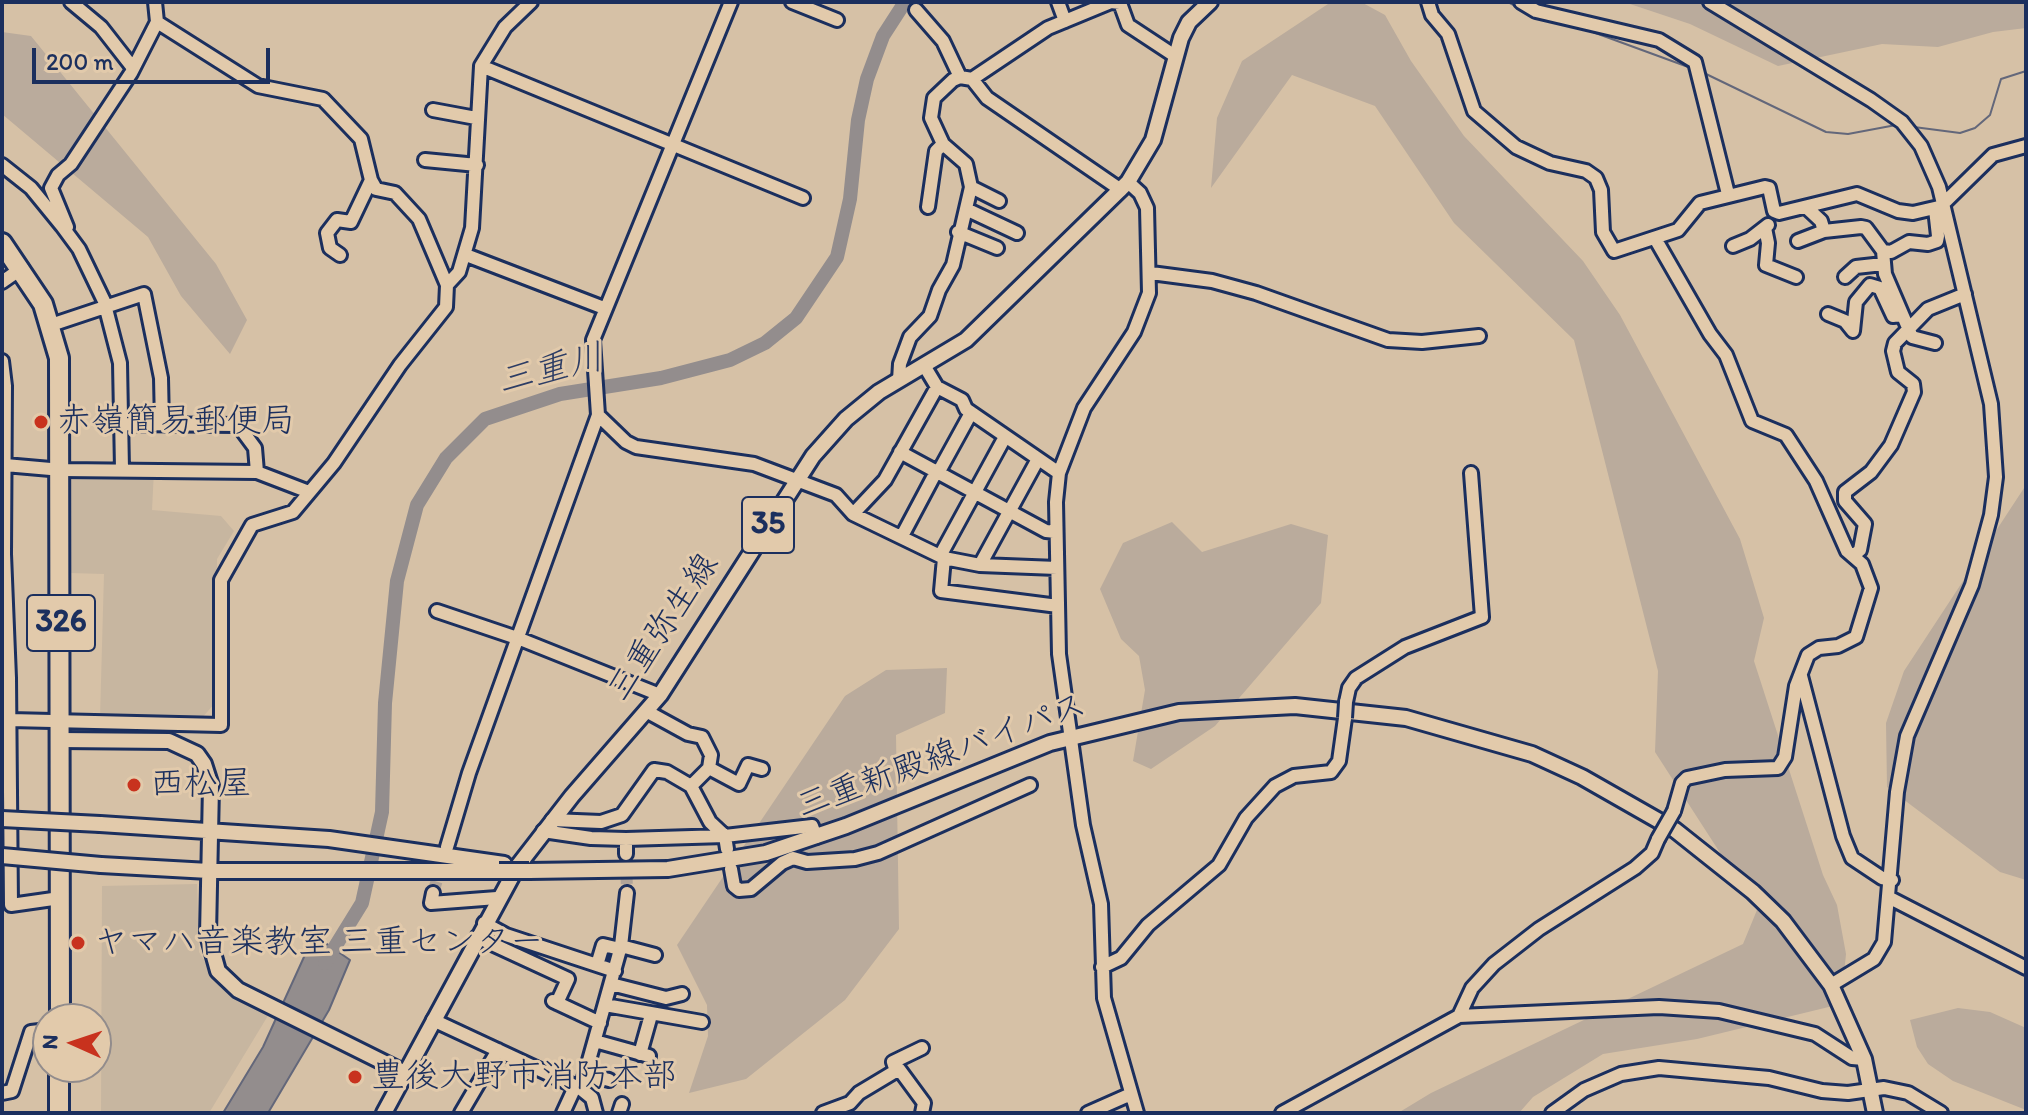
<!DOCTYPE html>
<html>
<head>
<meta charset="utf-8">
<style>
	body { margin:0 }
	#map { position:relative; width:2028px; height:1115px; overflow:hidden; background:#d6c1a6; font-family:Itim,sans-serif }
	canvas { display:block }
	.frame { position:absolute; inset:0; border:4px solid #1b2f5e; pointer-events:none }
	.north { position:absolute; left:32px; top:1003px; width:80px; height:80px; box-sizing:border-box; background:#e2caab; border:2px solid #928c8c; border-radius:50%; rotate:273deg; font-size:22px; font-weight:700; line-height:32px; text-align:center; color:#1b2f5e }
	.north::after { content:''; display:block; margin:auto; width:28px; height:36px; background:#c8321e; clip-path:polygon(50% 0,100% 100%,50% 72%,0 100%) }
	.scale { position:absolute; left:32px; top:48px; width:238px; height:36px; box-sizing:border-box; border:4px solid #1b2f5e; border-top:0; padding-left:10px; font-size:24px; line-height:28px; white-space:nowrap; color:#1b2f5e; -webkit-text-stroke:6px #e2caab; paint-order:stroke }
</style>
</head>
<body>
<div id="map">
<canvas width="2028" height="1115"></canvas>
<div class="frame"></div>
<div class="north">N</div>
<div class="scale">200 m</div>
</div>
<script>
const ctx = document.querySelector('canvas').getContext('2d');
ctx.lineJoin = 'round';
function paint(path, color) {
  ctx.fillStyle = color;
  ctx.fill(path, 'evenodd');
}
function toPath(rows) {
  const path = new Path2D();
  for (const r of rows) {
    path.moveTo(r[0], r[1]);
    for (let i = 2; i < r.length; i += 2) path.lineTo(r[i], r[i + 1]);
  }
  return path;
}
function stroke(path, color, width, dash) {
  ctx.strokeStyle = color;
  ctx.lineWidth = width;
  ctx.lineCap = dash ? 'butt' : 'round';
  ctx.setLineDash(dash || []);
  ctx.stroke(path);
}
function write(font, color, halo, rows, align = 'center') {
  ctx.font = font + ' Itim,"Klee One",sans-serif';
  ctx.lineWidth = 6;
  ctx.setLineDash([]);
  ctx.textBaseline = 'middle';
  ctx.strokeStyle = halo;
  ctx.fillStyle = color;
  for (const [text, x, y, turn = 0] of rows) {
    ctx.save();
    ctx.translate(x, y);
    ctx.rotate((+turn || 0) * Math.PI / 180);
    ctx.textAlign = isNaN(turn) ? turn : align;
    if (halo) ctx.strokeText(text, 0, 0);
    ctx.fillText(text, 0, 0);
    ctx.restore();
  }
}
paint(toPath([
	[154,470,152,510,221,516,234,531,217,559,216,702,200,720,100,718,104,574,70,573,70,471],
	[197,884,199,952,221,988,269,1014,209,1113,101,1113,102,886]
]), '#c7b6a0');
paint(toPath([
	[1331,2,1361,2,1385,15,1411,61,1464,136,1583,261,1620,315,1740,539,1764,618,1754,661,1823,875,1837,905,1846,954,1841,1004,1697,1039,1603,1054,1533,1097,1519,1113,1398,1113,1431,1093,1743,944,1757,910,1655,752,1658,671,1574,340,1454,223,1375,106,1292,75,1211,188,1217,118,1242,61],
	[1624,2,2026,2,2026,28,1993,32,1938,47,1882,44,1778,66,1690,24],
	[2,32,31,36,216,264,247,320,230,354,181,296,148,237,2,114],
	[2026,485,2026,880,2000,872,1887,787,1886,723,1904,671],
	[1172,522,1202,552,1291,524,1328,535,1321,603,1215,726,1151,769,1133,761,1145,690,1139,656,1121,639,1100,589,1123,543],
	[947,668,945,713,896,735,899,929,845,1000,746,1079,689,1093,708,1036,707,1005,677,945,845,696,886,670],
	[1958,1008,1990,1012,2026,1028,2026,1110,1953,1081,1928,1064,1917,1047,1910,1020]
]), '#baab9c');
const water = toPath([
	[314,935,350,960,329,1010,268,1113,223,1113,263,1047,314,935]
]);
paint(water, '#938d8d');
stroke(water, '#63677a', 2);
stroke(toPath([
	[1508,2,1532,15],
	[1538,17,1590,31,1691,68],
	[1704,73,1826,132,1848,134,1896,125],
	[1914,127,1960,133,1975,128,1990,115,2001,79,2026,71]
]), '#63677a', 2);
stroke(toPath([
	[325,963,362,903,382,812,385,703,397,581,417,505,446,458,485,419,560,394,661,378,730,360,765,343,796,318,837,257,850,199,858,120,867,79,883,36,905,2]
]), '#938d8d', 14);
stroke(toPath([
	[626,854,627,893],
	[433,893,447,847]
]), '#b1a498', 12, [12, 6]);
const minor = toPath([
	[71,2,101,27,133,68],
	[792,2,837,20],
	[1058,2,1065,21],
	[1428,2,1432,15,1448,34,1474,111,1516,147,1550,163,1586,171,1596,178,1601,190,1603,232,1614,251,1678,230,1700,203,1765,187,1769,188,1774,211,1779,213,1857,194,1898,211,1913,213,1943,206],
	[1521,2,1536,11,1659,40,1695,62,1728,194],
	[1710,2,1871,100,1902,122,1921,146,1939,187,1991,404,1996,477,1991,515,1972,585,1907,736,1897,792,1884,942,1874,959,1831,985],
	[916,10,943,41,960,77],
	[157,22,258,86,323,99,361,139,371,180,351,222,337,220,327,233,330,248,340,255],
	[481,66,803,198],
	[972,79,1048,28,1111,2,1120,3,1128,25,1175,56],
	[433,110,476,118],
	[425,160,477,165],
	[2,165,31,188,62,226,79,249,104,301,120,363,122,469],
	[371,180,376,189,395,193,419,219,447,285],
	[1128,182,1140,193,1147,208,1149,293,1134,332,1084,408,1059,473,1056,502,1059,654,1083,825,1101,904,1104,998,1137,1113],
	[971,187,999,201],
	[1943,204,1993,155,2026,146],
	[928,207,936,151,943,144],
	[1806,207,1821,221,1824,231],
	[966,209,1017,233],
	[67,227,51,188,58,175,71,164,131,73,157,22,155,2],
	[1765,228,1768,243,1766,265,1796,277],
	[958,232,997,248],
	[1656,240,1710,334,1726,355,1752,421,1786,435,1816,481,1847,551,1862,564,1871,588,1856,637,1838,646,1819,648,1808,655,1796,686,1785,757,1778,768,1725,770,1687,778,1682,783,1674,811],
	[1798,241,1824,231,1861,227,1866,228,1883,251,1891,252,1909,242,1928,244,1937,241,1938,236,1935,209],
	[1733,246,1750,239,1768,225],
	[1883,251,1885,274,1912,337,1935,343],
	[466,255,604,308],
	[1151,273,1212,281,1256,293,1388,340,1422,342,1479,336],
	[1845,277,1856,267,1883,264],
	[2,282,22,268],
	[1828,314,1845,321,1853,331,1856,302,1870,285,1880,288,1893,316,1902,315],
	[51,325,144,294,161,378,162,424],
	[2,361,5,386,4,554,9,678,11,905,60,898],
	[925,367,937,387,962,400,966,409,1059,473],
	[899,380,900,364,910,337,930,316,939,290,953,265,971,187,966,164,943,144,931,118,934,98,953,80,960,77,972,79,987,98,1121,190],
	[598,415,626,442,636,447,754,464,836,495,853,514,944,558,980,565,1057,568],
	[122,424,238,425,255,448,257,472],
	[900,452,1046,531,1056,532],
	[5,465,62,470,257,472,309,492],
	[938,473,971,413],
	[853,514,885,480,937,387],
	[902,536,936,472],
	[940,556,1005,437],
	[1853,556,1860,550,1865,524,1845,501,1845,492,1871,472,1891,445,1914,392,1913,384,1898,372,1893,351,1895,343,1928,309,1965,294],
	[944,558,941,591,1058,606],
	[980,565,1038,459],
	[437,611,520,639,660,695],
	[1801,676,1843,836,1852,858,1882,878,1892,880],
	[1346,702,1349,688,1356,678,1405,647,1482,617,1471,473],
	[646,711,688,734,702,737,711,755,709,768,739,784,748,765,762,769],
	[10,720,221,725,221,580,252,525,293,512,334,463,400,365,446,307,447,285,459,272,472,228,481,66,505,27,531,2],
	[691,786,710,822,725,836,727,849],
	[552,820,601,822,622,815,654,770,667,772,691,786,709,768],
	[543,831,591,838,626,839,626,854],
	[626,839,725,836,812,826,816,837],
	[447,847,469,773,598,415,593,340,731,2],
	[731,869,734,886,739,890,751,889,782,863,793,858,807,862,855,859,878,853,1030,785],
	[433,893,431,903,497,898],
	[1890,898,2026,968],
	[484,923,506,935,615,971],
	[477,937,568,979,557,1003],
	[621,946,627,893],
	[597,965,603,945,620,949],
	[1102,967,1121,958,1148,925,1219,865,1246,818,1275,786,1294,776,1331,772,1339,761,1345,718],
	[611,984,666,998,682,994],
	[553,1001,600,1023],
	[605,1005,702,1022],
	[1459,1016,1472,988,1494,964,1539,929,1635,868,1652,853,1658,839],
	[433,1020,581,1089,592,1098,596,1113],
	[595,1041,649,1056],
	[640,1054,651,1015],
	[896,1071,893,1062,922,1048],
	[586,1074,609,1080],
	[581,1089,621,946,655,955],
	[2,1093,12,1091,31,1032,48,1030],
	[461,1113,498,1050],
	[563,1113,575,1087],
	[619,1113,622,1104],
	[823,1113,850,1103,859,1093,899,1069,924,1103,922,1113],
	[1088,1113,1131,1094],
	[1282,1113,1459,1016,1659,1007,1719,1011,1815,1034,1852,1058,1864,1059],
	[1552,1113,1584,1090,1621,1074,1659,1068,1769,1078,1822,1091,1848,1093,1884,1088,1908,1093,1941,1113]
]);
const major = toPath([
	[60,740,169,741,197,754,204,764,211,786,208,935,218,971,238,990,405,1073],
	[100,824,329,839,504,864],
	[101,865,209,871,499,871],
	[529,871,668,869,766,853,846,826,1050,743,1179,712,1295,706,1406,718,1532,754,1582,777,1675,830,1753,892,1783,921,1831,985,1864,1059,1875,1113],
	[384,1113,517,867,572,796,660,695,813,456,846,419,879,392,966,340,1128,182,1153,140,1181,38,1189,22,1210,2]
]);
const highway = toPath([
	[2,243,43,304,59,358,60,1019],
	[59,1113,59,1067]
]);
stroke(minor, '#1b2f5e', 18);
stroke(major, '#1b2f5e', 20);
stroke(highway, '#1b2f5e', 24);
stroke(minor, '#e2caab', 12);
stroke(major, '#e2caab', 14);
stroke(highway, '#e2caab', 18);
const minorBridge = toPath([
	[1345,718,1346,702],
	[1658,839,1674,811]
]);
const majorBridge = toPath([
	[2,819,100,824],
	[2,856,101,865],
	[499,871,529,871]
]);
stroke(minorBridge, '#1b2f5e', 18, []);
stroke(majorBridge, '#1b2f5e', 20, []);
stroke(minorBridge, '#e2caab', 12);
stroke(majorBridge, '#e2caab', 14);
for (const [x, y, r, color] of [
	[41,422,8,"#c8321e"],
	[134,785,8,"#c8321e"],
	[78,943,8,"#c8321e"],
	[355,1077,8,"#c8321e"]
]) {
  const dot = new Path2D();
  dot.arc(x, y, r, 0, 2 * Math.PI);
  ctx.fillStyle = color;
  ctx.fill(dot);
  stroke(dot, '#e2caab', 3);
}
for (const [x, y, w] of [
	[768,525,52],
	[61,623,68]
]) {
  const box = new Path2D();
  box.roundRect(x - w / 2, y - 28, w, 56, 6);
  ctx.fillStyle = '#e2caab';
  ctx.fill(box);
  stroke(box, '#1b2f5e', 2);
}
write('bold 32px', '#1b2f5e', null, [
	["35",768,525],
	["326",61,623]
]);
write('34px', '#1b2f5e', '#e2caab', [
	["赤嶺簡易郵便局",57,422],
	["西松屋",150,785],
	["ヤマハ音楽教室 三重センター",94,943],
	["豊後大野市消防本部",371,1077]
], 'left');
write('34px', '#1b2f5e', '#e2caab', [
	["三重弥生線",664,628,-56],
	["三重新殿線バイパス",942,757,-20]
]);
write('italic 36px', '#2d3d65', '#e2caab', [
	["三重川",551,371,-14]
]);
</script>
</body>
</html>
